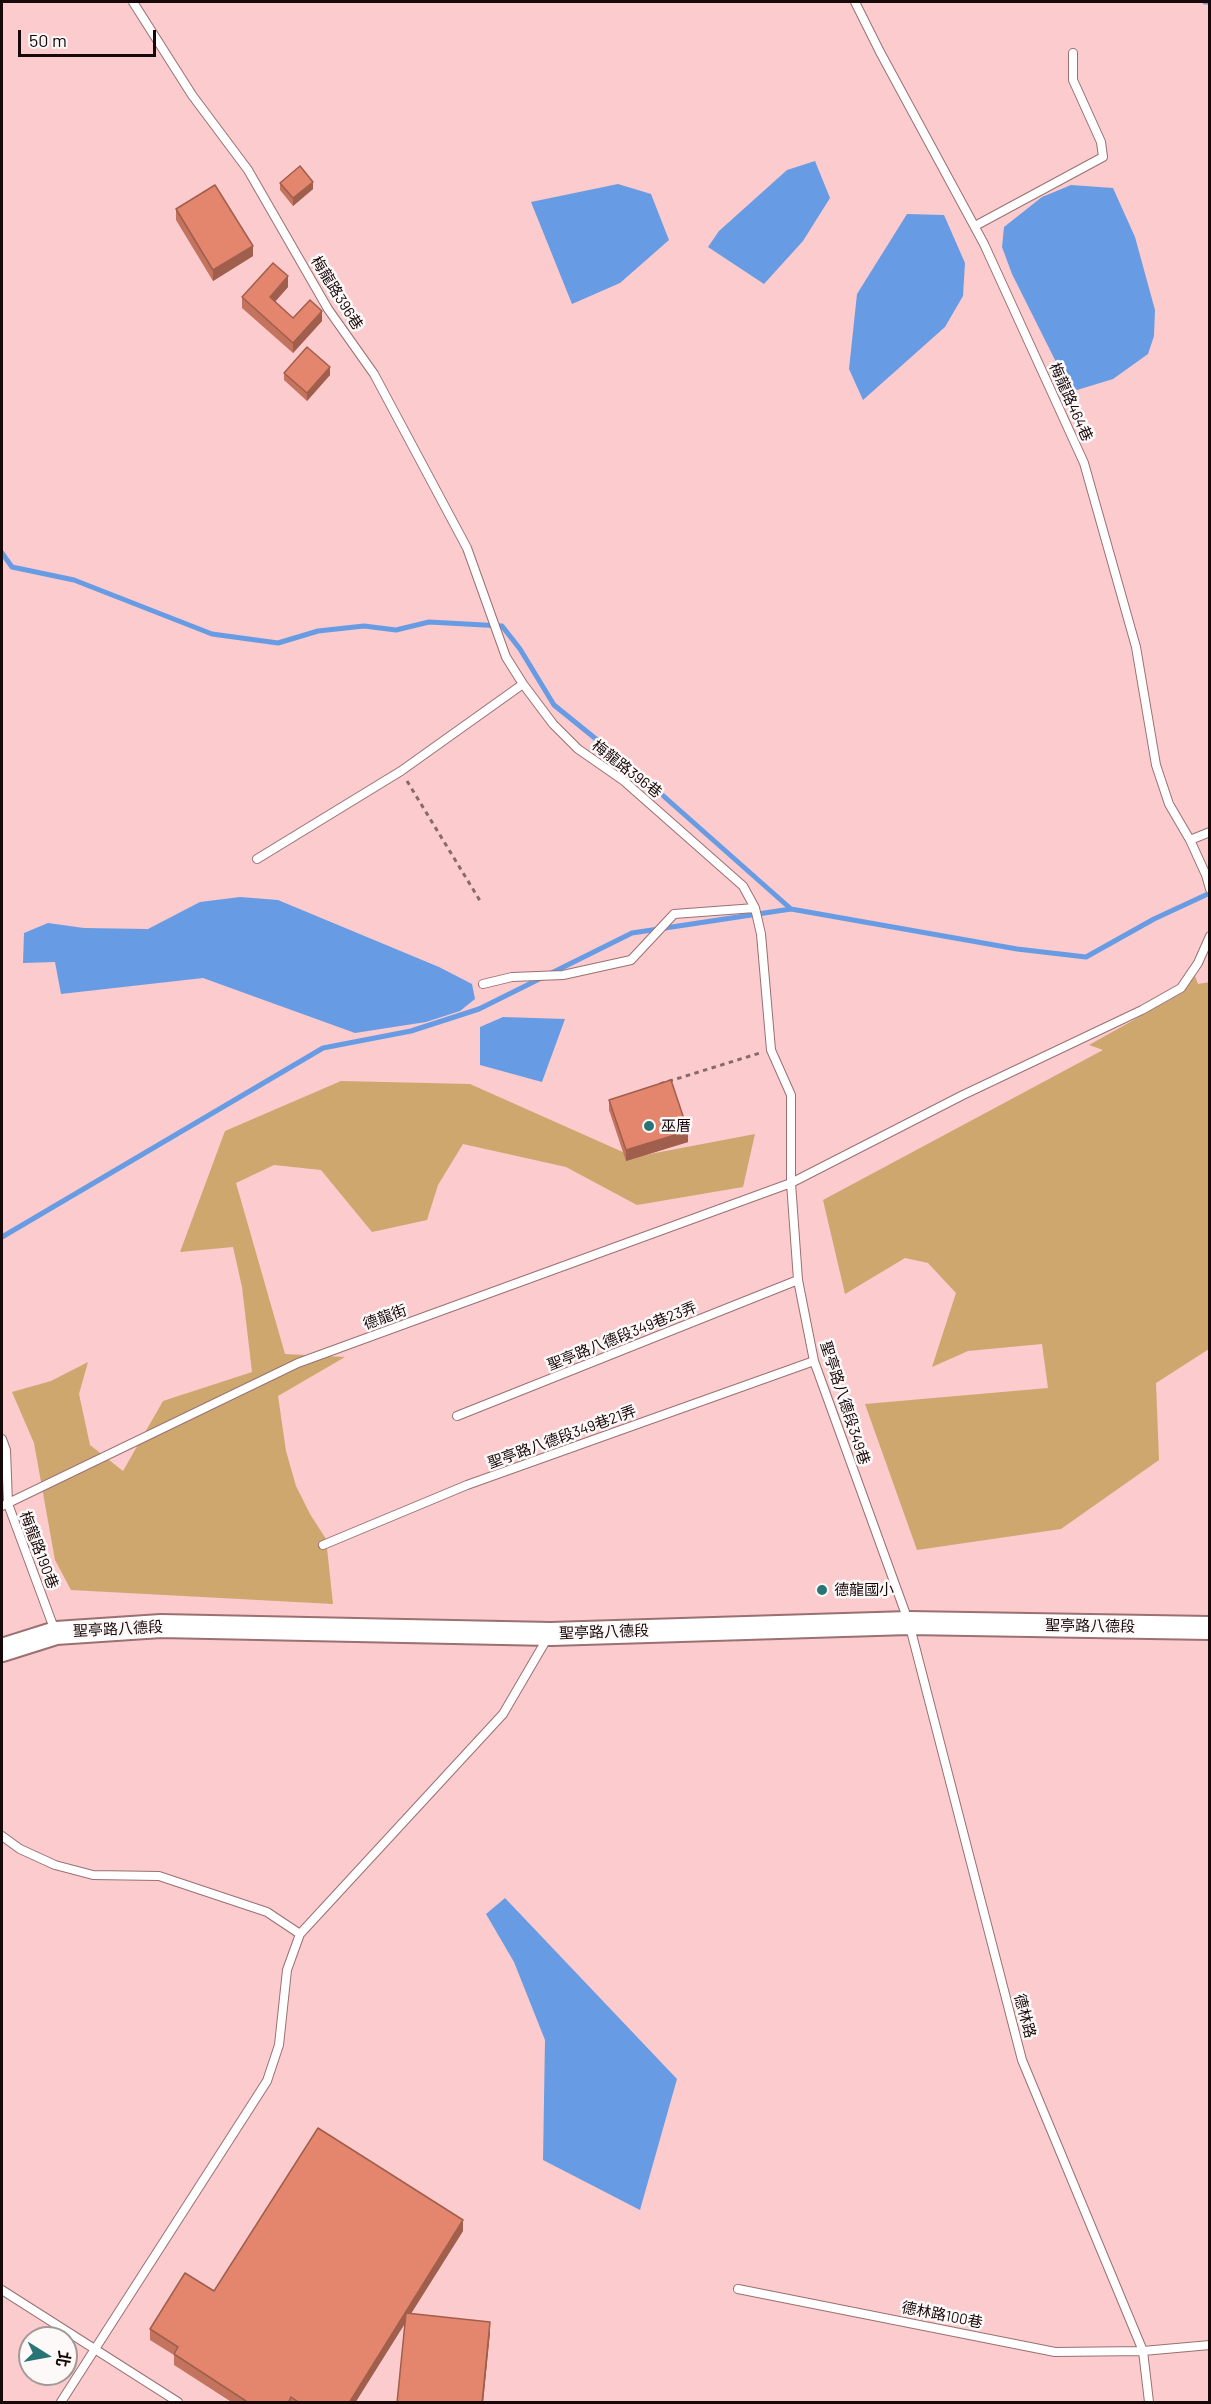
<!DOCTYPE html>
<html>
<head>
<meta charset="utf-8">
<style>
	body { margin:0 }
	#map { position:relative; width:1211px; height:2404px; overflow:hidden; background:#fbcbcd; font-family:Barlow,"Noto Sans TC",sans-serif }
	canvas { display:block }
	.frame { position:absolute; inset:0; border:3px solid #170809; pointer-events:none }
	.north { position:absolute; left:18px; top:2326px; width:60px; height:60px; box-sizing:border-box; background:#fef9f9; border:2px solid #a29999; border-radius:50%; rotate:101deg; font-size:16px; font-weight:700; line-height:24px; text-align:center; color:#170809 }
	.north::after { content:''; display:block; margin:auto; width:21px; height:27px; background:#297474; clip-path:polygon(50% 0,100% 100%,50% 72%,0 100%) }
	.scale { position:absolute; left:18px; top:30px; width:138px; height:27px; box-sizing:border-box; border:3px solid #170809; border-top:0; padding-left:8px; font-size:18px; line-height:21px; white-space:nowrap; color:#170809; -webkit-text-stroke:4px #fef9f9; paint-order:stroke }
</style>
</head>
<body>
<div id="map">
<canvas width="1211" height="2404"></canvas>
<div class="frame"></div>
<div class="north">北</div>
<div class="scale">50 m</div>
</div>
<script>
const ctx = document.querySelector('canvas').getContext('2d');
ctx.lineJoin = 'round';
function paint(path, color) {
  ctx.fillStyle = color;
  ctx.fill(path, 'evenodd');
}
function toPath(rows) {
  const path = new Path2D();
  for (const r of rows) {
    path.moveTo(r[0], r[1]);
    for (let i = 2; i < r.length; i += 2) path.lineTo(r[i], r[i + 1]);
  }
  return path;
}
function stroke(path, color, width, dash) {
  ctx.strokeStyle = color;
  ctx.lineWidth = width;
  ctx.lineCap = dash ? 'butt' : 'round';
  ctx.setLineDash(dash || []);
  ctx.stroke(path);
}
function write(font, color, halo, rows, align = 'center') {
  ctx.font = font + ' Barlow,"Noto Sans TC",sans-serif';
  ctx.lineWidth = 5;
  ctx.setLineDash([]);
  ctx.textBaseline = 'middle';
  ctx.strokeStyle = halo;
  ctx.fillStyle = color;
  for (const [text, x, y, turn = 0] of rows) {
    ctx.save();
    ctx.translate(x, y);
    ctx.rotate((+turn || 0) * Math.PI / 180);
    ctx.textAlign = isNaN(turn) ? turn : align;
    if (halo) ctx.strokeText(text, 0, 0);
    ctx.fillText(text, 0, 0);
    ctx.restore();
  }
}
paint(toPath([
	[1195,976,1198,984,1210,982,1209,1349,1156,1383,1159,1460,1061,1529,917,1550,865,1404,1048,1388,1042,1344,968,1351,932,1367,956,1293,928,1263,905,1258,845,1294,823,1200,1103,1050,1089,1045,1182,993],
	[341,1081,470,1084,634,1157,755,1134,743,1187,637,1205,566,1167,463,1144,438,1185,427,1220,372,1232,321,1170,274,1165,236,1183,285,1354,345,1357,278,1396,286,1451,296,1486,310,1514,326,1539,333,1604,71,1590,55,1560,34,1443,12,1392,51,1381,88,1362,79,1394,90,1445,123,1471,163,1401,252,1372,242,1287,233,1247,180,1252,225,1131]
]), '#cea76e');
paint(toPath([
	[815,161,830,198,803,241,764,284,708,247,719,231,787,170],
	[618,184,651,194,669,240,620,283,572,304,531,202],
	[1071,185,1113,188,1135,237,1155,310,1154,336,1148,354,1113,379,1077,390,1066,382,1012,274,1002,247,1004,227,1042,197],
	[907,214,944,215,965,263,963,296,945,327,863,400,849,369,857,294],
	[240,897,278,900,439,967,472,984,475,999,460,1011,426,1022,355,1033,203,978,61,994,55,962,23,963,24,933,48,923,84,928,148,929,200,902],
	[503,1017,565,1019,542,1082,480,1065,480,1027],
	[505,1898,677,2079,640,2210,543,2160,545,2040,514,1962,486,1914]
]), '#679ce4');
stroke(toPath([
	[1205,2,1210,2],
	[2,553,12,567,74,580,212,634,278,643,318,631,364,626,396,630,429,622,502,626,520,649,554,705,633,769,791,909],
	[2,1237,323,1048,411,1031,479,1009,632,933,791,909,1017,949,1086,957,1154,919,1210,893]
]), '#679ce4', 5);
const lane = toPath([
	[133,2,192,95,248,170,328,309,374,374,467,548,506,657,523,684,553,724,578,749,624,781,743,886,755,908,674,914,631,960,563,975,512,977,483,984],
	[855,2,880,52,984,244,1084,463,1136,647,1156,765,1169,804,1190,840,1206,875,1210,889],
	[975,226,1103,157,1101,142,1073,80,1073,53],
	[1190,840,1210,832],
	[257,859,401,771,523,684],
	[755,908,761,934,771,1050,791,1095,791,1183,798,1280,814,1361,909,1623,1022,2060,1143,2351,1149,2402],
	[457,1416,798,1280],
	[2,1439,6,1450,8,1504,55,1631],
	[2,1506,298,1363,791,1183,963,1095,1142,1010,1181,988,1198,963,1210,936],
	[323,1545,467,1485,814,1361],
	[2,1836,20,1849,55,1865,93,1875,159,1876,267,1912,300,1934],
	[738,2289,1055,2352,1143,2351,1210,2345],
	[2,2290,178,2402],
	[61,2402,267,2081,279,2045,287,1970,300,1934,503,1714,548,1637]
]);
const secondary = toPath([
	[2,1650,56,1633,161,1626,551,1634,909,1623,1210,1628]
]);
stroke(lane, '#9a7071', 10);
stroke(secondary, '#9a7071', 26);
stroke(toPath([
	[407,781,482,904],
	[660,1084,760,1053]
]), '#88696a', 3, [4.5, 4.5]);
stroke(lane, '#fff', 8);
stroke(secondary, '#fff', 22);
paint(toPath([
	[280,183,313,189,293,206,280,190],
	[176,209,253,256,213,281,176,220],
	[288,287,275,302,293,318,322,321,293,353,242,308,242,297],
	[284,373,330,375,307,401,284,380],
	[609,1100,688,1142,626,1161,609,1110],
	[463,2231,411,2313,490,2332,483,2403,397,2403,405,2323,355,2403,233,2403,174,2365,174,2355,150,2340,150,2329,214,2291]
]), '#c4735e');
paint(toPath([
	[313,182,313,189,293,206,293,198],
	[253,246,253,256,213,281,213,270],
	[288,276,288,287,270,307,270,297],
	[322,311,322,321,293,353,293,343],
	[330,367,330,375,307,401,307,393],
	[688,1131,688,1142,626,1161,626,1150],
	[463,2220,463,2231,355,2403,349,2403],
	[490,2322,490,2332,483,2403,482,2403]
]), '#a05e4c');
const building = toPath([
	[300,166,313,182,293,198,280,183,300,166],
	[215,185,253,246,213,270,176,209,215,185],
	[273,263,288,276,270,297,293,318,310,300,322,311,293,343,242,297,273,263],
	[307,347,330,367,307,393,284,373,307,347],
	[671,1080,688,1131,626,1150,609,1100,671,1080],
	[318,2128,463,2220,349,2403,300,2403,291,2397,288,2403,249,2403,174,2354,178,2347,150,2329,185,2273,214,2291,318,2128],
	[406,2313,490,2322,482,2403,397,2403,406,2313]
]);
paint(building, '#e4866d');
stroke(building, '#a05e4c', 1.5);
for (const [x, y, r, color] of [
	[649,1126,6,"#297474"],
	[822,1590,6,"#297474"]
]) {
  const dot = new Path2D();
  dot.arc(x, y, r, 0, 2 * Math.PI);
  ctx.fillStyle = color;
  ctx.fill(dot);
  stroke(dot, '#fef9f9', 2);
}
write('15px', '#170809', '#fef9f9', [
	["梅龍路396巷",337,293,58],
	["梅龍路464巷",1071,402,66],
	["梅龍路396巷",627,769,38],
	["德龍街",385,1317,-20],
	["聖亭路八德段349巷23弄",622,1336,-22],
	["聖亭路八德段349巷",845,1403,72],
	["聖亭路八德段349巷21弄",562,1437,-20],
	["梅龍路190巷",39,1550,69],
	["聖亭路八德段",1090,1626,1],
	["聖亭路八德段",118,1629,-3],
	["聖亭路八德段",604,1632,-2],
	["德林路",1025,2016,75],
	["德林路100巷",942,2315,11]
]);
write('15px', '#170809', '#fef9f9', [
	["巫厝",661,1126],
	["德龍國小",834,1590]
], 'left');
</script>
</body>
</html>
